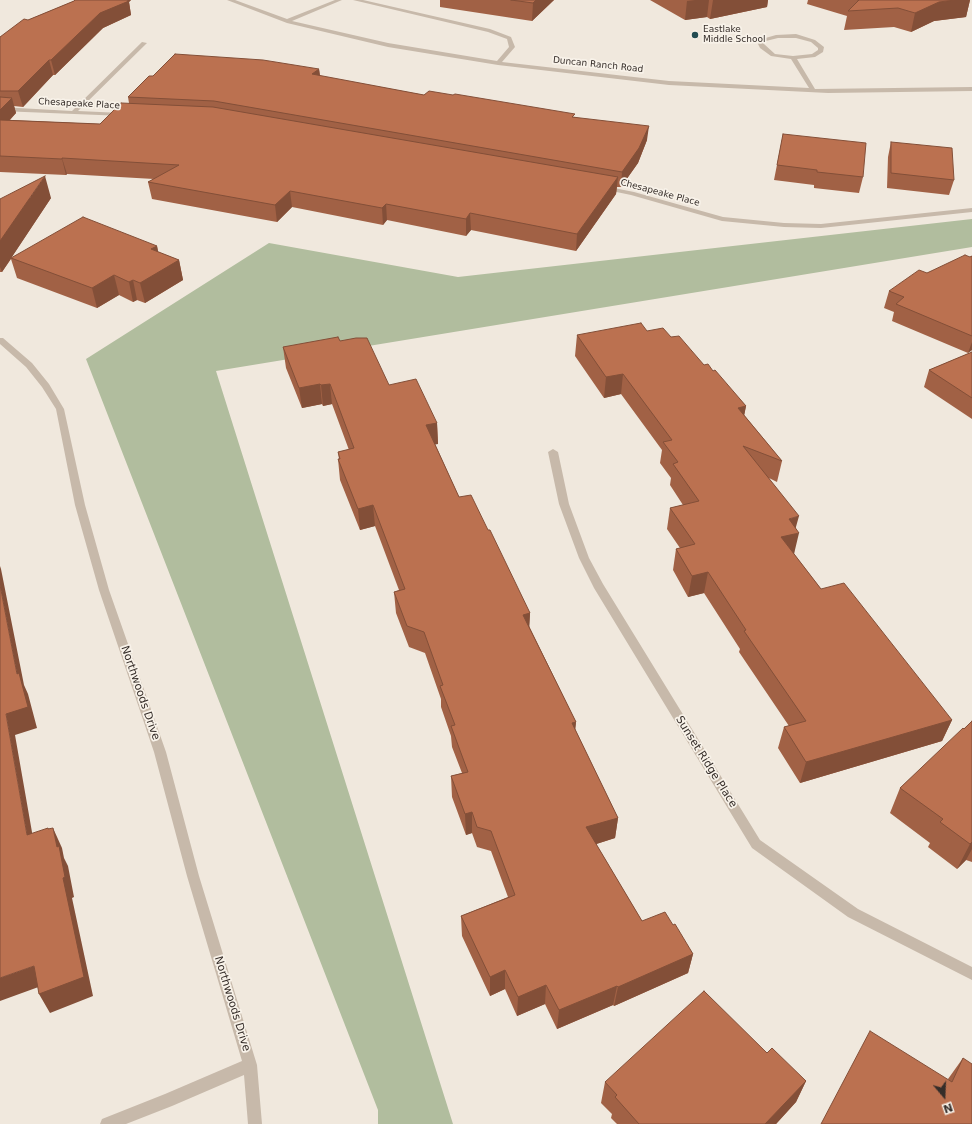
<!DOCTYPE html>
<html>
<head>
<meta charset="utf-8">
<style>
	body { margin:0 }
	#map { position:relative; width:972px; height:1124px; overflow:hidden; background:#f0e8dd; font-family:"DejaVu Sans",sans-serif }
	canvas { display:block }
	.north { position:absolute; left:924px; top:1076px; width:40px; height:40px; -webkit-text-stroke:3px #f8f2e9; paint-order:stroke; rotate:161deg; font-size:11px; font-weight:700; line-height:16px; text-align:center; color:#352d29 }
	.north::after { content:''; display:block; margin:auto; width:14px; height:18px; background:#352d29; clip-path:polygon(50% 0,100% 100%,50% 72%,0 100%) }
</style>
</head>
<body>
<div id="map">
<canvas width="972" height="1124"></canvas>
<div class="north">N</div>
</div>
<script>
const ctx = document.querySelector('canvas').getContext('2d');
ctx.lineJoin = 'round';
function paint(path, color) {
  ctx.fillStyle = color;
  ctx.fill(path, 'evenodd');
}
function toPath(rows) {
  const path = new Path2D();
  for (const r of rows) {
    path.moveTo(r[0], r[1]);
    for (let i = 2; i < r.length; i += 2) path.lineTo(r[i], r[i + 1]);
  }
  return path;
}
function stroke(path, color, width, dash) {
  ctx.strokeStyle = color;
  ctx.lineWidth = width;
  ctx.lineCap = dash ? 'butt' : 'round';
  ctx.setLineDash(dash || []);
  ctx.stroke(path);
}
function write(font, color, halo, rows, align = 'center') {
  ctx.font = font + ' "DejaVu Sans",sans-serif';
  ctx.lineWidth = 3.5;
  ctx.setLineDash([]);
  ctx.textBaseline = 'middle';
  ctx.strokeStyle = halo;
  ctx.fillStyle = color;
  for (const [text, x, y, turn = 0] of rows) {
    ctx.save();
    ctx.translate(x, y);
    ctx.rotate((+turn || 0) * Math.PI / 180);
    ctx.textAlign = isNaN(turn) ? turn : align;
    if (halo) ctx.strokeText(text, 0, 0);
    ctx.fillText(text, 0, 0);
    ctx.restore();
  }
}
paint(toPath([
	[972,219,972,247,216,371,453,1124,378,1124,378,1110,86,359,269,243,458,277]
]), '#b1bd9e');
paint(toPath([
	[227,0,235,0,287,19,335,0,342,0,292,21,388,43,497,61,509,47,507,39,488,32,353,0,363,0,490,29,511,37,515,47,502,62,669,81,809,88,791,59,771,56,760,48,758,44,762,39,776,35,796,34,815,40,824,47,823,52,815,57,797,59,815,89,972,87,972,91,828,93,669,85,498,65,388,47,287,23,227,0],
	[778,38,796,38,811,42,818,48,818,50,812,54,793,56,775,54,764,44,766,41,778,38],
	[142,42,147,43,78,111,122,113,124,114,124,116,0,111,0,107,72,111,142,42],
	[604,186,634,192,723,217,784,223,821,224,972,208,972,212,821,228,784,227,722,221,631,195,602,189,602,187,604,186],
	[0,338,3,338,32,363,49,384,64,409,85,505,109,590,166,752,199,876,257,1065,262,1124,248,1124,244,1075,172,1106,126,1124,100,1124,102,1119,165,1094,242,1061,187,876,154,752,99,590,75,505,56,409,42,387,26,367,0,344,0,338],
	[553,449,558,452,569,504,589,558,603,584,760,840,858,909,972,967,972,980,848,917,752,848,594,588,579,558,559,504,548,452,553,449]
]), '#c7b9aa');
paint(toPath([
	[75,0,131,0,129,2,131,15,103,28,55,75,53,75,23,107,14,106,16,113,10,120,100,124,129,103,128,97,153,76,319,69,320,76,424,95,575,117,647,140,638,163,621,187,617,187,616,194,576,251,471,230,466,236,387,220,383,225,292,207,277,222,152,199,148,182,154,179,67,174,66,175,0,172,0,37,28,20,74,1],
	[440,0,554,0,532,21,440,7],
	[650,0,768,0,767,7,710,19,707,17,685,20],
	[808,0,970,0,966,17,934,21,911,32,894,27,844,30,847,16,807,4],
	[783,134,863,177,859,193,814,188,814,185,774,180],
	[891,142,954,180,949,195,887,188,888,157],
	[51,198,11,258,157,246,158,252,179,260,183,280,145,303,137,300,133,302,119,295,97,308,17,278,11,259,2,272,0,272,0,199],
	[972,256,972,350,968,353,892,321,894,312,884,308,889,291,927,273],
	[647,331,671,337,704,365,713,371,746,406,744,415,782,461,777,482,769,478,796,528,794,554,821,589,952,720,942,741,800,783,778,748,784,727,789,726,739,652,740,649,704,593,688,597,673,570,676,549,680,548,667,529,670,508,683,505,670,485,671,478,660,463,662,450,621,394,604,398,575,356,577,335],
	[340,341,389,385,437,423,438,444,435,444,459,497,530,613,529,626,576,722,575,729,618,818,615,838,596,844,642,921,673,925,693,954,688,973,614,1006,613,1005,557,1029,545,1004,517,1016,505,989,490,996,462,936,461,916,508,897,491,851,477,847,472,833,466,835,452,797,451,776,462,773,452,747,451,736,441,707,441,699,425,653,409,647,396,613,394,592,399,590,375,526,360,530,340,480,338,459,339,459,338,452,349,450,332,404,323,406,322,404,302,408,286,368,283,347],
	[972,352,972,419,924,387,929,370],
	[972,721,972,862,966,860,957,869,928,847,930,843,890,813,900,788],
	[767,1053,806,1081,796,1102,776,1124,617,1124,611,1118,612,1114,601,1103,605,1082],
	[963,1058,972,1124,948,1079]
]), '#a16145');
paint(toPath([
	[119,0,131,0,129,2,131,15,103,28,55,75,51,60,100,13],
	[536,0,554,0,532,21,533,3],
	[695,0,709,0,707,17,685,20,687,1],
	[713,0,768,0,767,7,710,19],
	[955,0,970,0,966,17,934,21,911,32,915,13,939,2],
	[49,60,53,75,23,107,18,91],
	[319,69,321,83,312,74],
	[12,98,16,113,0,130,0,110],
	[649,126,647,140,638,163,621,187,622,172],
	[62,158,67,174,66,175,62,159],
	[45,176,51,198,2,272,0,267,0,241],
	[618,177,616,194,576,251,577,234],
	[290,191,292,207,277,222,275,205],
	[386,204,387,220,383,225,382,208],
	[470,213,471,230,466,236,466,219],
	[157,246,161,266,151,249],
	[179,260,183,280,145,303,140,283],
	[114,275,119,295,97,308,92,288],
	[133,280,137,300,133,302,129,282],
	[972,342,972,350,968,353],
	[623,374,621,394,604,398,606,377],
	[320,384,322,404,302,408,299,388],
	[330,384,332,404,323,406,321,385],
	[746,406,742,427,738,408],
	[437,423,438,444,427,446,426,425],
	[373,505,375,526,360,530,358,509],
	[799,516,794,534,799,533,794,554,781,537,789,519],
	[0,566,1,569,24,685,28,694,37,728,15,735,36,855,27,835,6,714,17,674,0,585],
	[708,572,704,593,688,597,692,576],
	[530,613,529,634,523,615],
	[952,720,942,741,800,783,806,762],
	[576,722,574,743,572,723],
	[472,812,472,833,466,835,465,814],
	[618,818,615,838,584,848,586,827],
	[48,828,56,846,53,828,62,848,64,858,68,866,74,897,72,898,93,996,50,1013,39,994],
	[972,842,972,849,966,860,957,869,970,844],
	[693,954,688,973,614,1006,618,987],
	[34,966,44,985,0,1001,0,978],
	[505,970,505,989,490,996,490,977],
	[546,985,545,1004,517,1016,518,997],
	[617,986,613,1005,557,1029,559,1010],
	[806,1081,796,1102,776,1124,765,1124]
]), '#834f38');
const building = toPath([
	[75,0,127,0,129,1,100,13,51,60,49,60,18,91,0,91,0,37,24,19,28,20,74,1,75,0],
	[511,0,536,0,533,3,511,0],
	[858,0,955,0,939,2,915,13,898,8,848,11,859,0,858,0],
	[175,54,263,60,319,69,312,74,424,95,429,91,453,95,455,94,575,114,572,117,649,126,639,148,622,172,214,101,128,97,149,76,153,76,175,54],
	[0,97,12,98,0,110,0,97],
	[121,103,213,107,618,177,577,234,470,213,466,219,386,204,382,208,290,191,275,205,148,182,179,165,62,158,62,159,0,156,0,120,100,124,121,103],
	[783,134,866,143,863,177,817,172,817,170,777,165,783,134],
	[891,142,952,148,954,180,891,173,891,142],
	[45,176,0,241,0,199,45,176],
	[83,217,157,246,151,249,179,260,140,283,133,280,129,282,114,275,92,288,11,258,83,217],
	[965,255,970,257,972,256,972,336,896,304,904,297,889,291,919,270,927,273,965,255],
	[641,323,647,331,663,328,671,337,679,336,704,365,708,364,713,371,715,370,746,406,738,408,782,461,743,446,799,516,789,519,799,533,781,537,821,589,844,583,952,720,806,762,784,727,806,721,744,631,746,630,708,572,692,576,676,549,695,544,670,508,699,501,673,464,678,462,663,442,672,440,623,374,606,377,577,335,641,323],
	[338,337,340,341,356,338,367,338,389,385,416,379,437,423,426,425,459,497,471,495,488,530,490,530,530,613,523,615,576,722,572,723,618,818,586,827,642,921,665,912,673,925,675,924,693,954,618,987,617,986,559,1010,546,985,518,997,505,970,490,977,461,916,515,895,491,831,477,827,472,812,465,814,451,776,468,772,451,726,455,725,440,686,443,685,424,632,407,626,394,592,405,589,373,505,358,509,338,459,340,459,338,452,354,448,330,384,321,385,320,384,299,388,283,347,338,337],
	[972,352,972,398,929,370,972,352],
	[0,585,17,674,19,673,28,707,6,714,27,835,48,828,48,829,53,828,57,847,59,846,65,877,63,878,84,977,39,994,34,966,0,978,0,585],
	[972,721,972,842,970,844,940,822,943,819,900,788,963,728,964,729,972,721],
	[704,991,767,1053,772,1048,806,1081,765,1124,639,1124,615,1097,617,1095,605,1082,704,991],
	[870,1031,952,1082,963,1058,972,1064,972,1124,821,1124,870,1031]
]);
paint(building, '#bb7150');
stroke(building, '#834f38', 1);
for (const [x, y, r, color] of [
	[695,35,4,"#224c52"]
]) {
  const dot = new Path2D();
  dot.arc(x, y, r, 0, 2 * Math.PI);
  ctx.fillStyle = color;
  ctx.fill(dot);
  stroke(dot, '#f8f2e9', 1.5);
}
write('9px', '#352d29', '#f8f2e9', [
	["Eastlake",703,30],
	["Middle School",703,40]
], 'left');
write('9px', '#352d29', '#f8f2e9', [
	["Duncan Ranch Road",598,65,6],
	["Chesapeake Place",79,104,3],
	["Chesapeake Place",660,193,15]
]);
write('11px', '#352d29', '#f8f2e9', [
	["Northwoods Drive",140,693,71],
	["Sunset Ridge Place",706,762,58],
	["Northwoods Drive",232,1004,73]
]);
</script>
</body>
</html>
